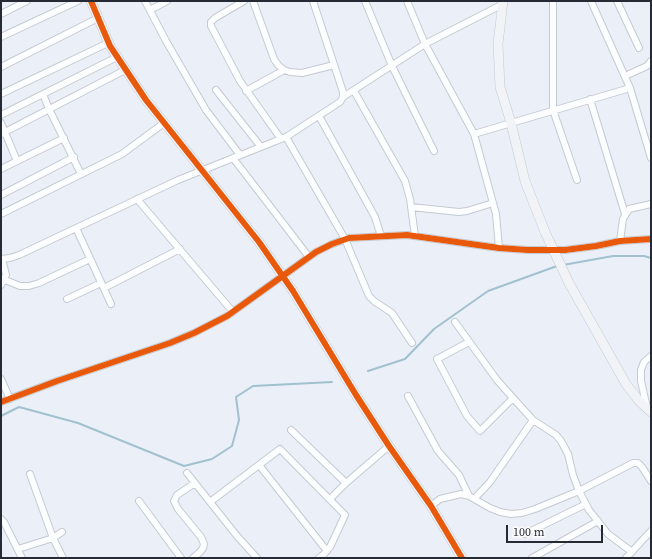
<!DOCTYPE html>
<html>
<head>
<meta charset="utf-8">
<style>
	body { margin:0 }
	#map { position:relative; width:652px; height:559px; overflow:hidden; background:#ebf0f8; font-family:"Source Serif 4",serif }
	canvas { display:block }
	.frame { position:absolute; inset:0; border:2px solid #252a34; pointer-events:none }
	.scale { position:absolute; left:506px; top:525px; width:97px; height:18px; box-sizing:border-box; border:2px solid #252a34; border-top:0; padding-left:5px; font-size:12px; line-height:14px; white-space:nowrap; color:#252a34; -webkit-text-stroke:3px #fbfbfb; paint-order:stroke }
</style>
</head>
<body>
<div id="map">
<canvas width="652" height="559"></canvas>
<div class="frame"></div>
<div class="scale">100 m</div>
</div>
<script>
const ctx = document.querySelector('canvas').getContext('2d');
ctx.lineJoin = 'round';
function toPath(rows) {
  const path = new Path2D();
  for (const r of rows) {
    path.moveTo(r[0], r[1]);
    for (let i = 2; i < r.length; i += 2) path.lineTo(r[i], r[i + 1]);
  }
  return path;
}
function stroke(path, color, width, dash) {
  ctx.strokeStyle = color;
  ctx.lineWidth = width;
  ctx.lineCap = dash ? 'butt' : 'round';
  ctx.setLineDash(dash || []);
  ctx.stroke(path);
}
stroke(toPath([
	[563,265,613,256,644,256,651,258],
	[368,371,405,359,434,329,488,291,557,266],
	[1,416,19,407,78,423,184,466,212,459,232,446,239,420,236,397,253,386,332,382]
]), '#a1c1ce', 2);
const street = toPath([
	[145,1,166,41,206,110,240,155],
	[244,1,215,18,211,22,211,26,240,81,281,139],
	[253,1,274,59,278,65,284,70,290,72,302,73,334,65],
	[365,1,392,66,434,151],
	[407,1,425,44,474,134,496,214,499,248],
	[553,1,553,110,577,180],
	[591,1,630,88,651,158],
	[617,1,639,48],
	[150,10,167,1],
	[1,14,27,1],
	[1,37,78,1],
	[1,67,98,18],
	[625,76,647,66,651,61],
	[216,90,261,147],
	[246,91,284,70],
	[354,91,405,181,410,199,415,236],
	[1,94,108,43],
	[43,94,49,109,81,174],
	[343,97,425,44,503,4],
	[590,99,625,214],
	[1,115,117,57],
	[319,116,375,217,381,236],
	[1,123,17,161],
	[1,134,125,70],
	[474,134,630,88],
	[286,137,345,239,369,296,374,301,392,313,412,343],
	[233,158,309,257],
	[1,169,64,138],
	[1,195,74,157],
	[137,199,233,312],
	[411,207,459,212,467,211,493,203],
	[1,214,122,154,164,123],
	[76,228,111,304],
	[620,241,623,219,629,209,651,204],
	[1,259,10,258,19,255,178,180,286,137,340,102,343,97,343,92,313,1],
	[5,280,20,286,29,286,39,283,90,259],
	[1,285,6,275,2,259],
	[104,288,180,249],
	[67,299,101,283],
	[455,322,497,380,513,398,533,420,556,435,561,441,568,454,573,475,579,491,589,510,608,534,632,552],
	[469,342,437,359,467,416,480,431,513,398],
	[1,379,10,399],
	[408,396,438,451,459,475,469,496],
	[1,402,57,381,170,343,194,333,227,316,316,252,332,244,349,238,407,235,499,248,528,250,565,250,596,246,620,241,651,239],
	[647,408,641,381,641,370,644,362,651,356],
	[291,430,346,483],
	[259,465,327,551],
	[187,473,237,536,257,558],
	[30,474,53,538,63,558],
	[475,498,490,482,533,420],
	[330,499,346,483,389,446],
	[139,501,181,558],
	[210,502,280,449,345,515,330,547,324,554,319,558],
	[431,506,440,499,461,494,469,496,490,508,500,512,511,514,522,513,535,509,579,491,633,463,638,463,642,467,651,481],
	[1,519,4,522,22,558],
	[525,534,586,504],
	[18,549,53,538,62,532],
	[193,558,200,552,203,548,204,544,201,537,178,509,174,501,177,495,195,483],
	[532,558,598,521],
	[626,558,651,531]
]);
const secondary = toPath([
	[91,1,110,46,146,100,259,242],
	[503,1,498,44,500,87,511,123,525,181,545,232],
	[569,283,626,384,640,402,651,412],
	[293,291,356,395,389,446,431,506,462,558]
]);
stroke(street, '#c4cad2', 8);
stroke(secondary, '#c4cad2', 10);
stroke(street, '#fcfdfe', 6);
stroke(secondary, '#f1f3f7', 9);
const secondaryBridge = toPath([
	[545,232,569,283],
	[259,242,293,291]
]);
stroke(secondaryBridge, '#c4cad2', 10, []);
stroke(secondaryBridge, '#f1f3f7', 9);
stroke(toPath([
	[91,1,110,46,146,100,259,242,293,291,356,395,389,446,431,506,462,558],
	[1,402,57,381,170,343,194,333,227,316,316,252,332,244,349,238,407,235,499,248,528,250,565,250,596,246,620,241,651,239]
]), '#e8590c', 6);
</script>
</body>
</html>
